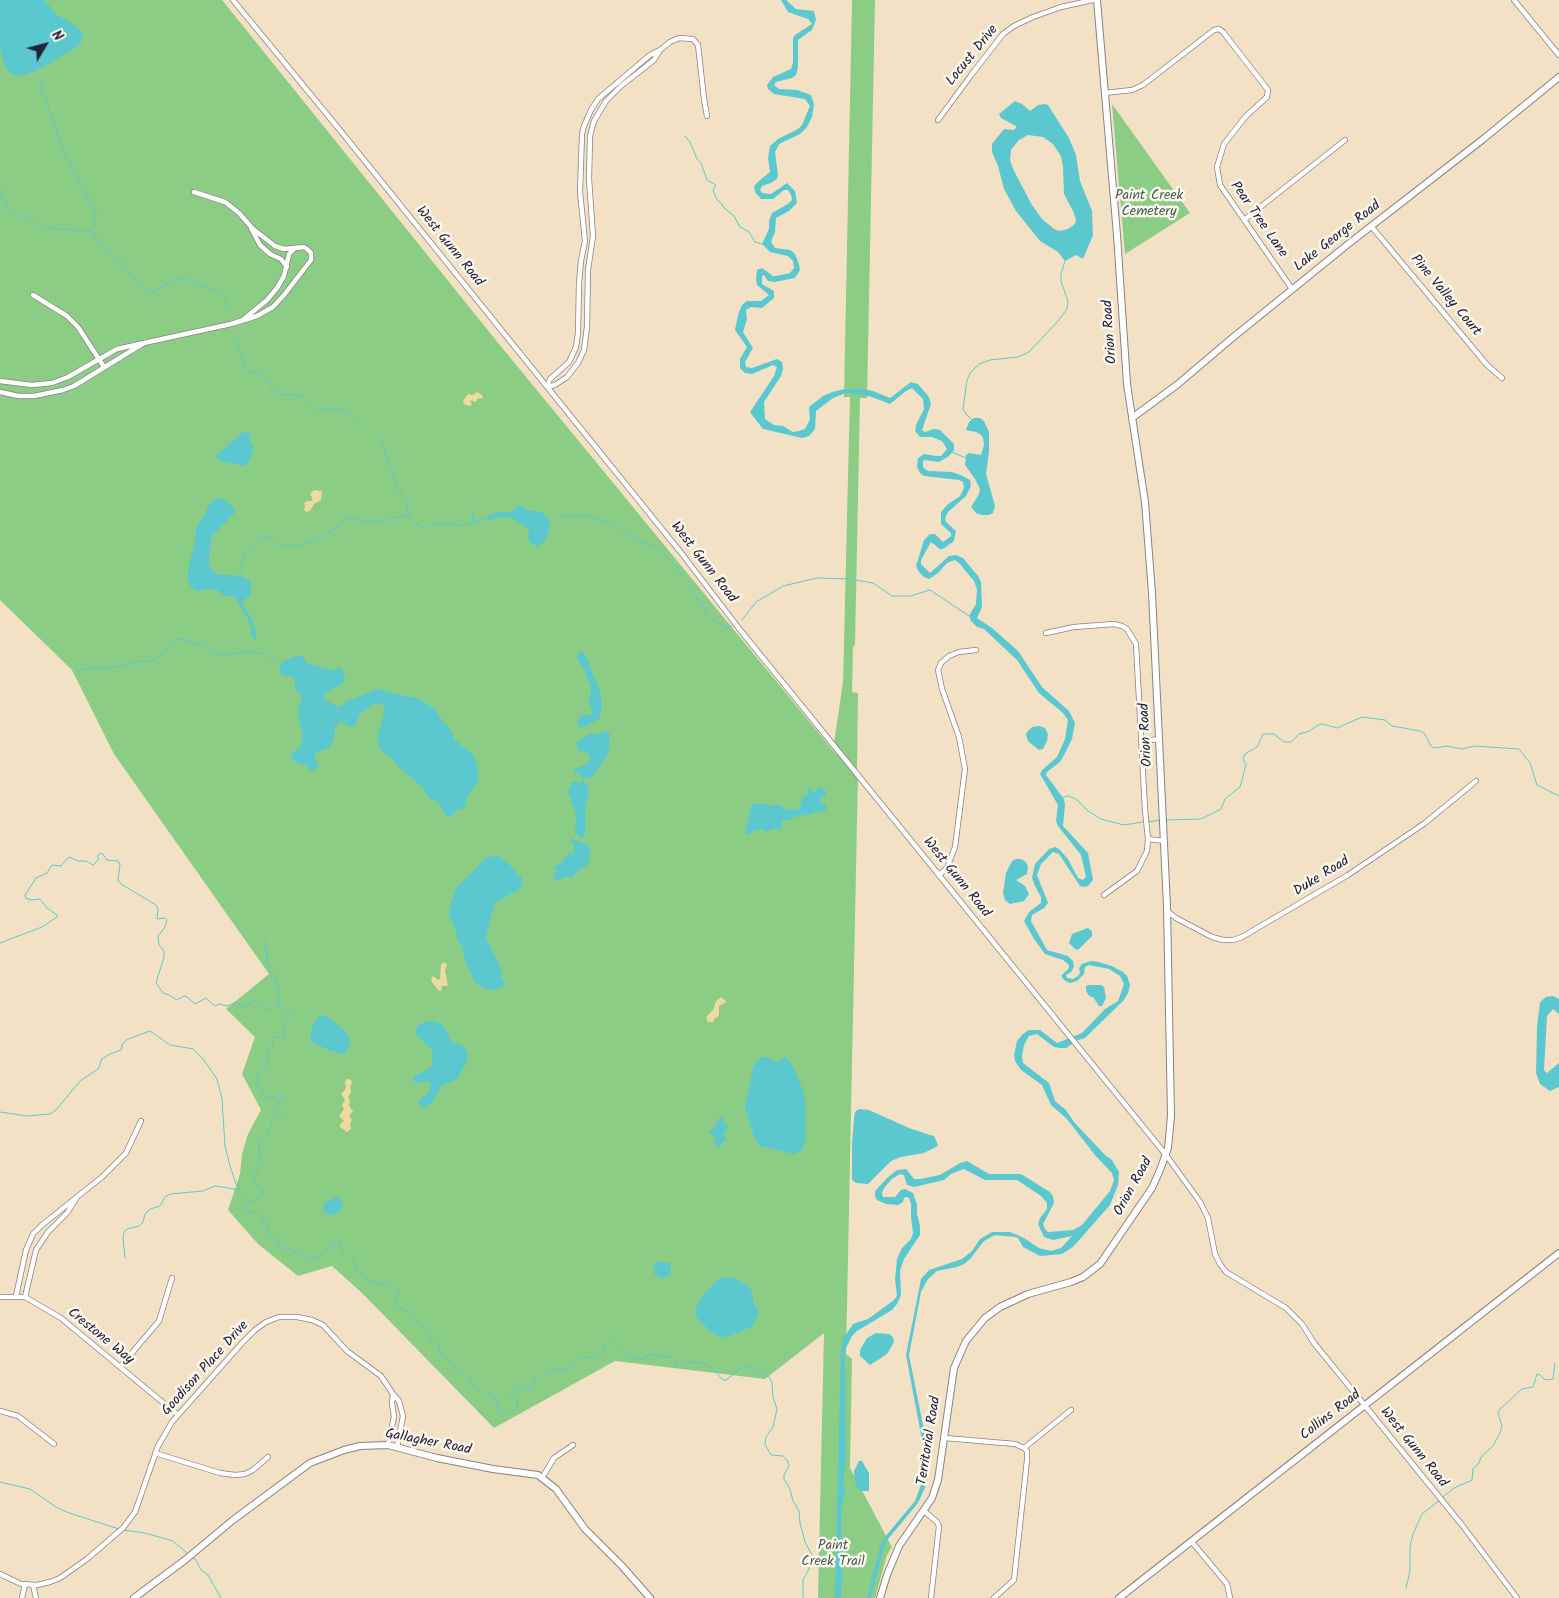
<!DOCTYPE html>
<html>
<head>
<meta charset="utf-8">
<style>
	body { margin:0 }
	#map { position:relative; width:1559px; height:1598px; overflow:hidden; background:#f3e1c5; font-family:Kalam,sans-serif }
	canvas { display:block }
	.north { position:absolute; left:20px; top:20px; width:50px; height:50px; -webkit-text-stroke:4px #fbf7ec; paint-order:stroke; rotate:53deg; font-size:14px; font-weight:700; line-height:20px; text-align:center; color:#22223b }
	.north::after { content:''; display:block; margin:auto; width:18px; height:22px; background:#22223b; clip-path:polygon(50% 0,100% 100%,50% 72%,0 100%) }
</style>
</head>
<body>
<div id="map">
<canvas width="1559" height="1598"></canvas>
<div class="north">N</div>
</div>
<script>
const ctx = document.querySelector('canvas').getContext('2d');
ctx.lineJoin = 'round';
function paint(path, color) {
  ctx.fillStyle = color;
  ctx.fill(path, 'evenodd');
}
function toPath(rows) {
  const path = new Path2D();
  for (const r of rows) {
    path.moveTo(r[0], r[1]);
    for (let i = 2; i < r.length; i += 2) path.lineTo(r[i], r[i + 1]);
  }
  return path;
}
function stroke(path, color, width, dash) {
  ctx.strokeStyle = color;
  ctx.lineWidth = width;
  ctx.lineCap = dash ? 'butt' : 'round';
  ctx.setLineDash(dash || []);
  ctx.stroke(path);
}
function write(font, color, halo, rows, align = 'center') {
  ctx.font = font + ' Kalam,sans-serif';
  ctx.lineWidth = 5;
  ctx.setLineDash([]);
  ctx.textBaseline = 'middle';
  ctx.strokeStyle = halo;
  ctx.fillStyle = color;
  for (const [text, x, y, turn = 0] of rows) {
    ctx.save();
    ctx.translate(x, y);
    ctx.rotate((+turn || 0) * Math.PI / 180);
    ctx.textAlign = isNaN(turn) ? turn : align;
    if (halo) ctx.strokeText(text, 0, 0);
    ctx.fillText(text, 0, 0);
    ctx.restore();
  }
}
paint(toPath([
	[0,0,222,0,499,344,836,754,837,747,834,743,843,682,850,397,844,397,852,0,875,0,867,398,860,398,855,645,853,647,852,692,858,693,857,771,858,773,846,1354,852,1359,850,1468,892,1547,887,1555,875,1598,818,1598,824,1333,765,1379,615,1361,494,1428,362,1293,332,1266,298,1276,258,1244,228,1210,240,1174,242,1154,248,1134,261,1110,242,1074,255,1037,226,1009,269,974,114,754,72,670,0,600],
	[1112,104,1190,213,1125,254]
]), '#8ccd85');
paint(toPath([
	[477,392,482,395,483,399,478,398,476,402,470,400,472,405,469,406,464,404,463,401,468,394,473,395],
	[314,490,322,491,321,500,314,504,310,511,306,512,304,510,305,506,304,503,307,501,312,501,312,498,310,494],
	[444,962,447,964,445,971,448,985,447,986,442,986,441,991,439,991,432,982,431,978,433,976,438,980,440,979,441,965],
	[721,997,726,1001,725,1003,719,1006,719,1016,715,1018,713,1022,708,1022,706,1017,713,1010,716,1001],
	[347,1079,350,1079,352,1082,350,1087,351,1092,348,1097,350,1101,349,1106,353,1111,349,1116,352,1120,350,1123,351,1129,347,1132,340,1127,340,1124,344,1121,339,1116,344,1109,342,1105,345,1100,341,1094,346,1088,345,1082]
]), '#eeda9e');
paint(toPath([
	[0,0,44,0,56,14,73,24,83,34,81,43,71,51,36,71,22,76,12,74,7,70,2,58,0,45],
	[781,0,786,0,796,9,814,11,816,20,812,30,798,40,798,67,796,75,792,78,776,82,774,85,779,89,797,90,811,95,814,104,812,117,807,127,800,134,779,144,775,152,778,175,777,179,771,183,762,186,760,190,762,193,771,194,787,183,795,191,797,203,789,211,776,218,775,232,771,242,775,248,790,250,795,254,799,264,800,270,795,278,775,282,768,281,764,275,762,276,762,284,774,291,774,298,762,308,751,307,746,310,747,319,743,332,753,348,745,362,746,367,752,368,777,359,782,362,783,369,781,376,764,402,765,419,774,425,783,426,793,432,799,431,805,429,810,419,809,407,823,396,832,392,845,389,863,389,873,391,890,398,911,382,918,384,929,397,931,404,922,430,925,432,934,429,940,430,954,444,954,450,949,456,939,462,924,460,923,462,923,467,928,471,952,472,963,476,970,480,971,486,966,496,948,512,945,518,946,522,956,531,954,541,943,549,940,549,931,542,921,560,921,564,930,573,949,556,956,555,963,558,978,576,981,582,982,607,977,618,992,628,1018,651,1042,687,1069,711,1075,723,1072,739,1064,755,1060,762,1047,772,1046,775,1064,799,1065,805,1063,826,1088,853,1093,880,1088,886,1084,887,1080,886,1059,854,1053,852,1041,864,1037,875,1048,903,1044,908,1032,915,1031,921,1047,950,1068,956,1073,961,1074,967,1071,972,1066,975,1067,978,1073,979,1078,976,1080,973,1079,968,1082,964,1091,961,1098,962,1112,966,1123,972,1127,976,1130,985,1128,993,1124,1000,1085,1038,1078,1040,1066,1048,1060,1048,1054,1047,1037,1034,1029,1036,1024,1045,1022,1057,1023,1063,1049,1083,1055,1101,1066,1110,1074,1122,1105,1155,1112,1160,1119,1172,1118,1185,1110,1205,1073,1247,1062,1254,1040,1256,1023,1247,1018,1238,1015,1237,995,1235,984,1241,970,1259,964,1264,957,1267,937,1271,928,1279,921,1292,909,1355,926,1440,929,1463,927,1483,918,1503,888,1539,884,1547,871,1598,867,1598,880,1546,885,1537,915,1501,922,1482,925,1463,922,1440,906,1355,921,1279,929,1270,962,1259,972,1251,980,1239,992,1232,1010,1232,1024,1238,1039,1248,1051,1251,1061,1248,1072,1236,1053,1240,1044,1237,1038,1224,1040,1218,1047,1209,1047,1203,1041,1196,1017,1180,985,1180,964,1169,951,1174,944,1180,914,1187,907,1185,904,1175,900,1174,892,1179,884,1188,882,1193,883,1197,895,1197,901,1190,905,1189,913,1193,917,1205,917,1214,920,1226,920,1235,904,1259,900,1271,901,1295,897,1304,892,1310,857,1331,852,1336,846,1348,845,1358,846,1458,843,1481,845,1491,842,1506,841,1538,843,1555,841,1598,835,1598,841,1349,843,1339,853,1324,868,1319,894,1300,897,1296,895,1279,897,1259,902,1248,911,1239,913,1233,911,1217,911,1204,909,1198,907,1197,904,1198,903,1202,898,1205,886,1204,877,1200,875,1196,875,1191,887,1178,897,1170,906,1169,914,1179,920,1179,940,1175,960,1163,967,1161,989,1174,1021,1174,1050,1192,1053,1196,1054,1203,1043,1224,1045,1229,1048,1232,1073,1230,1082,1225,1110,1191,1114,1180,1112,1173,1095,1155,1067,1119,1051,1105,1042,1085,1021,1070,1015,1061,1014,1055,1017,1041,1023,1034,1029,1030,1040,1030,1057,1043,1082,1033,1105,1009,1118,1001,1124,984,1120,976,1109,969,1089,965,1085,967,1084,974,1077,981,1070,983,1064,980,1061,976,1069,968,1069,965,1063,960,1045,954,1034,939,1024,921,1029,912,1041,903,1041,897,1035,886,1032,878,1035,864,1049,849,1055,847,1059,849,1068,859,1078,878,1083,880,1086,877,1081,855,1058,826,1056,821,1058,805,1040,774,1042,770,1057,757,1065,739,1068,720,1063,713,1039,693,1017,660,984,629,977,627,971,621,969,616,976,604,977,589,974,581,959,563,955,560,947,563,938,573,929,579,924,577,919,572,916,566,924,540,930,534,935,534,943,542,951,536,951,533,941,524,941,512,948,504,960,496,964,488,963,482,959,480,924,476,920,473,917,467,918,458,924,454,936,456,941,456,947,449,942,441,932,437,920,437,915,431,916,425,924,409,923,399,912,388,906,391,890,404,869,396,849,393,843,394,833,398,816,411,815,429,809,436,802,438,763,429,750,412,774,376,777,367,773,365,752,374,745,373,740,368,740,359,747,347,735,330,738,315,742,305,747,301,761,301,769,295,757,285,756,279,757,270,762,268,773,276,776,276,790,273,794,268,793,261,788,256,770,252,762,244,769,229,769,221,772,213,788,204,792,200,791,195,788,190,784,190,773,199,761,199,755,192,754,186,760,180,770,172,768,158,770,146,778,139,798,129,802,125,810,106,805,99,774,94,768,89,767,85,773,77,791,69,793,62,793,38,795,35,812,24,808,19,788,12],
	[1015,101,1022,104,1030,111,1038,105,1044,104,1048,105,1069,138,1076,155,1080,181,1092,211,1093,235,1083,259,1076,255,1065,261,1058,252,1040,241,1016,211,1004,189,998,166,992,152,992,144,1004,129,1014,130,1016,128,1016,126,1001,118,999,114],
	[1028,135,1043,137,1053,144,1061,156,1063,167,1064,194,1073,211,1076,220,1075,224,1068,229,1059,231,1054,229,1042,219,1032,205,1013,169,1010,160,1011,150,1019,140],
	[974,418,980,418,984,421,989,432,989,452,986,474,995,506,993,513,989,515,982,515,976,513,971,507,979,494,980,489,975,479,965,465,966,455,969,453,981,455,984,445,983,438,981,435,976,432,966,430,969,422],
	[243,432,250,433,251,436,249,439,253,447,252,456,248,463,243,466,220,461,216,456],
	[220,498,232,505,235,512,212,536,209,557,210,567,216,574,239,576,251,581,251,595,242,602,253,622,257,638,255,640,251,634,251,628,247,617,235,598,232,596,225,596,217,590,209,589,197,591,192,588,188,581,188,569,195,542,196,527,204,516,210,503,215,499],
	[520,506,527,510,541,512,548,518,550,526,548,534,545,541,540,545,536,546,530,543,528,538,529,529,512,518,499,517,491,520,487,518,477,523,471,520,474,511,475,516,473,520,477,522,492,514,501,512,513,512,516,507],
	[581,651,585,654,600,691,602,708,599,719,580,729,577,721,579,718,582,715,591,715,592,712,589,703,591,687,584,670,577,658,577,655],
	[300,655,304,657,306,663,332,670,340,668,343,671,345,680,339,686,330,690,323,697,323,699,339,707,348,701,377,689,408,697,416,697,435,709,442,721,448,726,456,741,473,754,478,768,478,782,467,797,466,805,463,809,457,810,451,817,447,817,439,803,428,797,424,789,398,766,391,757,382,752,378,743,378,736,385,710,383,705,380,703,371,705,368,709,360,713,355,726,349,727,341,721,334,727,335,735,330,747,316,753,314,757,319,765,315,770,310,770,306,765,300,764,292,760,291,753,300,748,301,746,302,734,299,720,298,709,302,697,295,689,295,679,291,676,285,676,281,674,279,666,285,660],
	[1039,726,1045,728,1048,734,1047,741,1043,749,1039,750,1028,741,1026,735,1027,732,1032,727],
	[604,731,608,732,610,735,609,748,607,756,596,772,591,778,585,778,583,782,589,787,585,813,586,827,584,836,581,838,575,833,576,813,568,792,572,782,581,782,583,779,582,776,574,772,574,769,586,765,591,758,588,753,578,750,577,742,589,734,593,733,597,735],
	[808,787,814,792,821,787,825,790,826,794,819,800,826,805,826,809,824,812,816,811,812,814,793,817,790,820,784,820,782,821,782,826,779,830,774,828,767,832,761,829,752,831,750,835,745,833,750,813,750,807,753,804,765,804,770,806,776,804,787,809,799,810,802,798,808,795],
	[571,838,589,846,590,849,589,861,587,866,577,871,572,878,567,876,556,882,554,877,556,872,554,867,561,863,569,852,572,854,574,853,574,845,571,841],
	[495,856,499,856,509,864,521,877,523,884,518,890,496,902,491,916,486,938,500,966,501,976,505,982,503,987,491,990,481,987,474,981,466,963,462,947,456,936,455,927,449,917,451,903,457,887,477,868,485,858],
	[1016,859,1021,859,1026,862,1028,867,1027,874,1016,880,1025,886,1029,894,1024,901,1010,904,1005,900,1003,893,1006,873,1012,861],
	[1088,928,1092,931,1092,936,1078,950,1075,949,1069,943,1072,934],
	[1089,985,1101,985,1104,987,1106,998,1102,1006,1099,1006,1093,997,1089,996,1086,991,1086,986],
	[1553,996,1559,999,1559,1014,1553,1009,1547,1016,1544,1070,1547,1073,1559,1063,1559,1087,1550,1091,1540,1084,1536,1073,1537,1027,1540,1002,1546,997],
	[323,1015,328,1017,346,1032,350,1042,348,1049,344,1054,328,1050,311,1041,310,1037,312,1026,318,1017],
	[427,1021,434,1021,441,1024,446,1030,451,1041,464,1047,468,1054,467,1061,457,1079,441,1086,432,1103,422,1108,419,1105,418,1101,430,1091,431,1084,426,1081,416,1083,412,1077,429,1069,432,1065,432,1050,418,1037,415,1032,418,1025],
	[785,1056,792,1064,804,1093,805,1103,805,1142,801,1151,794,1154,760,1146,753,1134,745,1108,753,1067,757,1061,762,1057,766,1057,779,1062],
	[859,1109,869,1110,909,1128,930,1135,934,1136,938,1145,936,1147,924,1153,901,1157,891,1161,868,1184,856,1183,852,1180,852,1143,854,1118,855,1112],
	[720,1117,723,1118,724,1123,729,1127,723,1133,727,1140,723,1142,720,1147,713,1142,716,1136,708,1133,716,1126,716,1123],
	[337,1197,341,1199,343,1205,341,1210,334,1215,325,1213,323,1209,324,1203],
	[658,1261,670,1263,671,1273,668,1276,661,1278,654,1274,653,1266],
	[731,1277,741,1281,750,1288,753,1294,753,1302,759,1312,754,1324,751,1327,730,1336,722,1337,714,1335,696,1317,695,1312,699,1300,719,1278],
	[876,1333,889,1334,893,1337,894,1342,887,1354,870,1365,860,1356,860,1350,867,1338],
	[859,1461,862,1461,869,1473,869,1491,860,1491,855,1483,854,1471]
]), '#5bc8d0');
stroke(toPath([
	[45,81,41,85,41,91,46,99,49,112,53,118,61,145,97,216,92,232],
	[685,136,690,142,697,159,701,163,707,180,716,185,713,190,717,200,722,204,723,207,734,216,740,227,749,232,755,242,762,244],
	[0,190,4,201,10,210,20,216,46,228,91,231,98,241,109,249,143,289,151,292,156,291,175,279,184,278,217,291,225,299,231,312],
	[236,340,246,369,249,372,259,374,268,382,273,390,283,395,291,394,305,398,315,408,322,411,327,408,331,410,334,408,345,410,349,413,349,417,352,420,360,422],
	[972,420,966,414,963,409,967,380,971,372,979,364,990,360,1018,357,1029,352,1058,321,1067,309,1068,301,1061,281,1061,274,1065,261],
	[381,441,383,444,389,466,392,469,398,488,406,501,408,516,416,524,428,529,435,524,443,525,453,523,462,526,482,520],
	[952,452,966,458],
	[561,517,585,516,612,522,629,536,660,549,672,562,683,577],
	[239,576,243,559,246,553,256,541,267,536,280,546,300,545,322,537,339,526,347,518,355,517,364,521,383,522,392,518,408,516],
	[855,580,873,583,892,596,910,596,930,590,969,616],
	[688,583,709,617,727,628,732,626],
	[742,620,756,602,783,586,817,578,849,579],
	[78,671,89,668,111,668,142,661,149,662,160,656,173,641,179,639,189,641,194,644,204,644,214,653,222,656,243,652,262,653,281,664],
	[1063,797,1068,796,1076,799,1088,811,1101,819,1124,825,1143,822],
	[1165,820,1201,819,1221,809,1225,799,1240,787,1246,765,1243,759,1245,754,1257,747,1263,734,1274,734,1284,742,1291,742,1299,734,1310,731,1318,725,1323,724,1337,728,1362,717,1385,720,1392,726,1420,731,1424,733,1431,746,1434,748,1447,746,1462,749,1474,746,1519,749,1530,763,1537,785,1559,796],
	[1147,822,1161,820],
	[265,940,268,965,278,985,278,996,280,1005,285,1011,291,1013,291,1016,283,1024,285,1031,283,1038,272,1037,271,1038,273,1045,268,1053,267,1066,257,1075,258,1084,265,1096,271,1097,282,1095,285,1097,276,1104,282,1111,281,1114,272,1117,272,1126,266,1137,259,1145,259,1158,263,1162,255,1174,254,1179,256,1184,263,1190,263,1192,260,1199,251,1201,246,1205,244,1210,245,1212,256,1212,261,1216,266,1225,269,1236,276,1239,279,1248,287,1248,309,1260,323,1254,327,1248,332,1248,336,1242,340,1243,343,1253,353,1259,358,1271,364,1275,366,1280,388,1285,396,1288,399,1294,396,1304,397,1307,407,1311,413,1319,423,1325,431,1340,438,1344,441,1355,446,1358,452,1363,457,1373,469,1376,472,1385,478,1390,494,1395,498,1405,498,1413,499,1414,507,1413,518,1407,517,1401,511,1394,517,1387,520,1387,527,1390,531,1389,535,1380,538,1377,556,1368,563,1371,583,1357,596,1358,600,1355,605,1343,609,1341,612,1342,619,1351,635,1359,642,1359,652,1354,674,1358,677,1365,679,1367,687,1362,702,1363,712,1368,723,1380,726,1380,745,1365,754,1368,770,1378,772,1383,773,1397,777,1409,773,1427,766,1437,765,1444,771,1455,783,1456,787,1460,789,1466,784,1475,784,1479,790,1489,793,1501,799,1511,800,1523,805,1542,812,1555,810,1567,803,1580,803,1598],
	[0,943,42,927,57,917,57,915,47,908,40,899,31,900,26,898,25,895,36,878,47,873,52,865,61,866,69,857,78,861,86,861,93,865,98,860,98,855,102,853,107,860,118,861,120,864,118,880,121,884,156,905,158,909,157,919,165,918,167,920,165,927,158,936,159,945,164,951,164,957,156,983,163,993,169,995,177,1000,184,996,187,997,195,1004,206,998,215,1006,219,1004,227,1006,237,1002,242,1007,255,1001,262,1007,271,1009,280,1005],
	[0,1112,27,1116,50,1114,56,1110,80,1081,98,1069,102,1059,110,1054,121,1050,123,1043,128,1039,150,1031,170,1045,193,1049,203,1059,217,1079,222,1099,225,1146,230,1166,236,1184,250,1201],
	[125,1258,123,1238,124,1232,127,1229,139,1226,143,1222,145,1214,150,1209,160,1206,165,1197,170,1194,203,1191,215,1186,240,1190],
	[0,1482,30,1489,56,1507,69,1513,119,1529],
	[1443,1497,1454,1488,1472,1480,1473,1469,1479,1463,1481,1457,1493,1446,1500,1433,1502,1426,1498,1413,1500,1409,1522,1389,1533,1387,1537,1374,1540,1375,1544,1379,1549,1380,1553,1379,1555,1363],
	[123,1530,145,1533,173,1541,188,1554],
	[193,1558,196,1560,201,1570,208,1575,221,1598],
	[1406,1588,1410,1571,1410,1547,1413,1534,1422,1514,1440,1500]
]), '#5bc8d0', 1);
const street = toPath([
	[233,0,339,129,682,554,741,631,1166,1155,1200,1202,1208,1218,1215,1254,1220,1264,1226,1272,1286,1308,1302,1324,1314,1343,1462,1525,1517,1598],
	[1514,0,1559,55],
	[660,50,654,60,621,86,606,101,594,121,590,136,589,179,593,236,588,270,587,327,584,350,578,363,567,377,555,385,547,387,550,379,569,362,576,347,578,333,579,283,581,261,585,241,580,192,582,134,584,126,591,110,598,99,650,55,660,50],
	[660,50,670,42,679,38,693,39,698,45,704,99,707,116],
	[1104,93,1132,90,1143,85,1214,30,1219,29,1223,32,1268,90,1267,97,1246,116,1224,144,1217,167,1220,185,1292,289],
	[938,120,972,74,1003,34,1014,26,1033,17,1061,7,1093,0],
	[1244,220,1345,140],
	[1371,226,1487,365,1502,378],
	[251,228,260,245,270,254,281,259,287,267],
	[33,295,67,316,78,327,104,367],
	[244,319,267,300,277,288,284,276,289,254,294,249],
	[144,343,231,324,257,316,273,307,284,295,311,260,311,253,307,249,304,247,284,249,275,246,253,229,239,213,225,202,194,192],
	[0,381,32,385,52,383,68,377,117,349,144,343,74,386,63,390,34,396,18,396,0,392],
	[1046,633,1074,627,1114,624,1122,626,1127,629,1136,644,1145,810,1148,839,1147,851,1137,871,1104,895],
	[1142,741,1160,739],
	[1148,839,1164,841],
	[939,875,947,868,955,847,965,769,959,737,942,689,938,670,941,663,949,656,959,652,976,650],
	[1167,911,1176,918,1212,937,1223,940,1233,940,1242,937,1348,875,1425,823,1476,781],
	[77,1197,102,1177,126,1153,141,1121],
	[16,1296,26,1250,33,1234,42,1225,77,1197,67,1213,48,1232,36,1250,25,1297],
	[0,1297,25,1297,61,1318,178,1415],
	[120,1367,159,1321,172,1278],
	[0,1411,18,1416,54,1444],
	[945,1438,1015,1444,1024,1448],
	[388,1445,394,1417,392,1403,393,1394,399,1401,403,1416,397,1447],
	[1024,1448,1071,1410],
	[155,1453,220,1473,235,1475,245,1474,253,1470,268,1457],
	[542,1478,554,1458,573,1445],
	[924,1511,937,1522,939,1526,931,1598],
	[1192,1542,1227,1584,1230,1598],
	[0,1574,21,1584,37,1585,50,1582,60,1578,87,1559,123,1528,135,1512,158,1446,172,1422,242,1343,255,1330,266,1322,279,1317,297,1317,312,1320,323,1325,347,1351,381,1376,393,1394],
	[33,1585,36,1598],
	[22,1598,25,1584],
	[994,1598,1014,1580,1027,1460,1027,1451,1024,1448]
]);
const secondary = toPath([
	[1132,418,1178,384,1231,339,1347,245,1482,140,1559,77],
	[134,1598,185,1560,233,1520,310,1463,344,1450,360,1446,388,1445,437,1458,493,1469,538,1475,556,1489,585,1529,622,1566,650,1598],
	[880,1598,887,1575,899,1546,932,1498,938,1480,954,1368,966,1341,985,1318,1000,1307,1028,1294,1071,1282,1083,1277,1100,1264,1152,1188,1160,1170,1168,1148,1171,1116,1167,906,1152,593,1145,502,1127,384,1125,354,1117,235,1097,0],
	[1119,1598,1559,1253]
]);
stroke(street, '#8a8280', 6);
stroke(secondary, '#8a8280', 8);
stroke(street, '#fff', 4.5);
stroke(secondary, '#fff', 6);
write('14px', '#22223b', '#fbf7ec', [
	["Locust Drive",973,56,-51],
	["Pear Tree Lane",1258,220,55],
	["Lake George Road",1338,237,-38],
	["West Gunn Road",449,247,51],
	["Pine Valley Court",1445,296,50],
	["Orion Road",1111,332,-94],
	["West Gunn Road",703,563,52],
	["Orion Road",1147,735,-93],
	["Duke Road",1322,877,-32],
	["West Gunn Road",956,878,51],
	["Orion Road",1134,1187,-61],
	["Crestone Way",100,1337,39],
	["Goodison Place Drive",206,1369,-48],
	["Collins Road",1331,1416,-38],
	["Territorial Road",930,1441,-81],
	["Gallagher Road",428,1443,11],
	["West Gunn Road",1413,1448,51]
]);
write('14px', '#475e55', '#fbf7ec', [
	["Paint Creek",1149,197],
	["Cemetery",1149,213],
	["Paint",833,1547],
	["Creek Trail",833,1563]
]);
</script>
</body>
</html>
